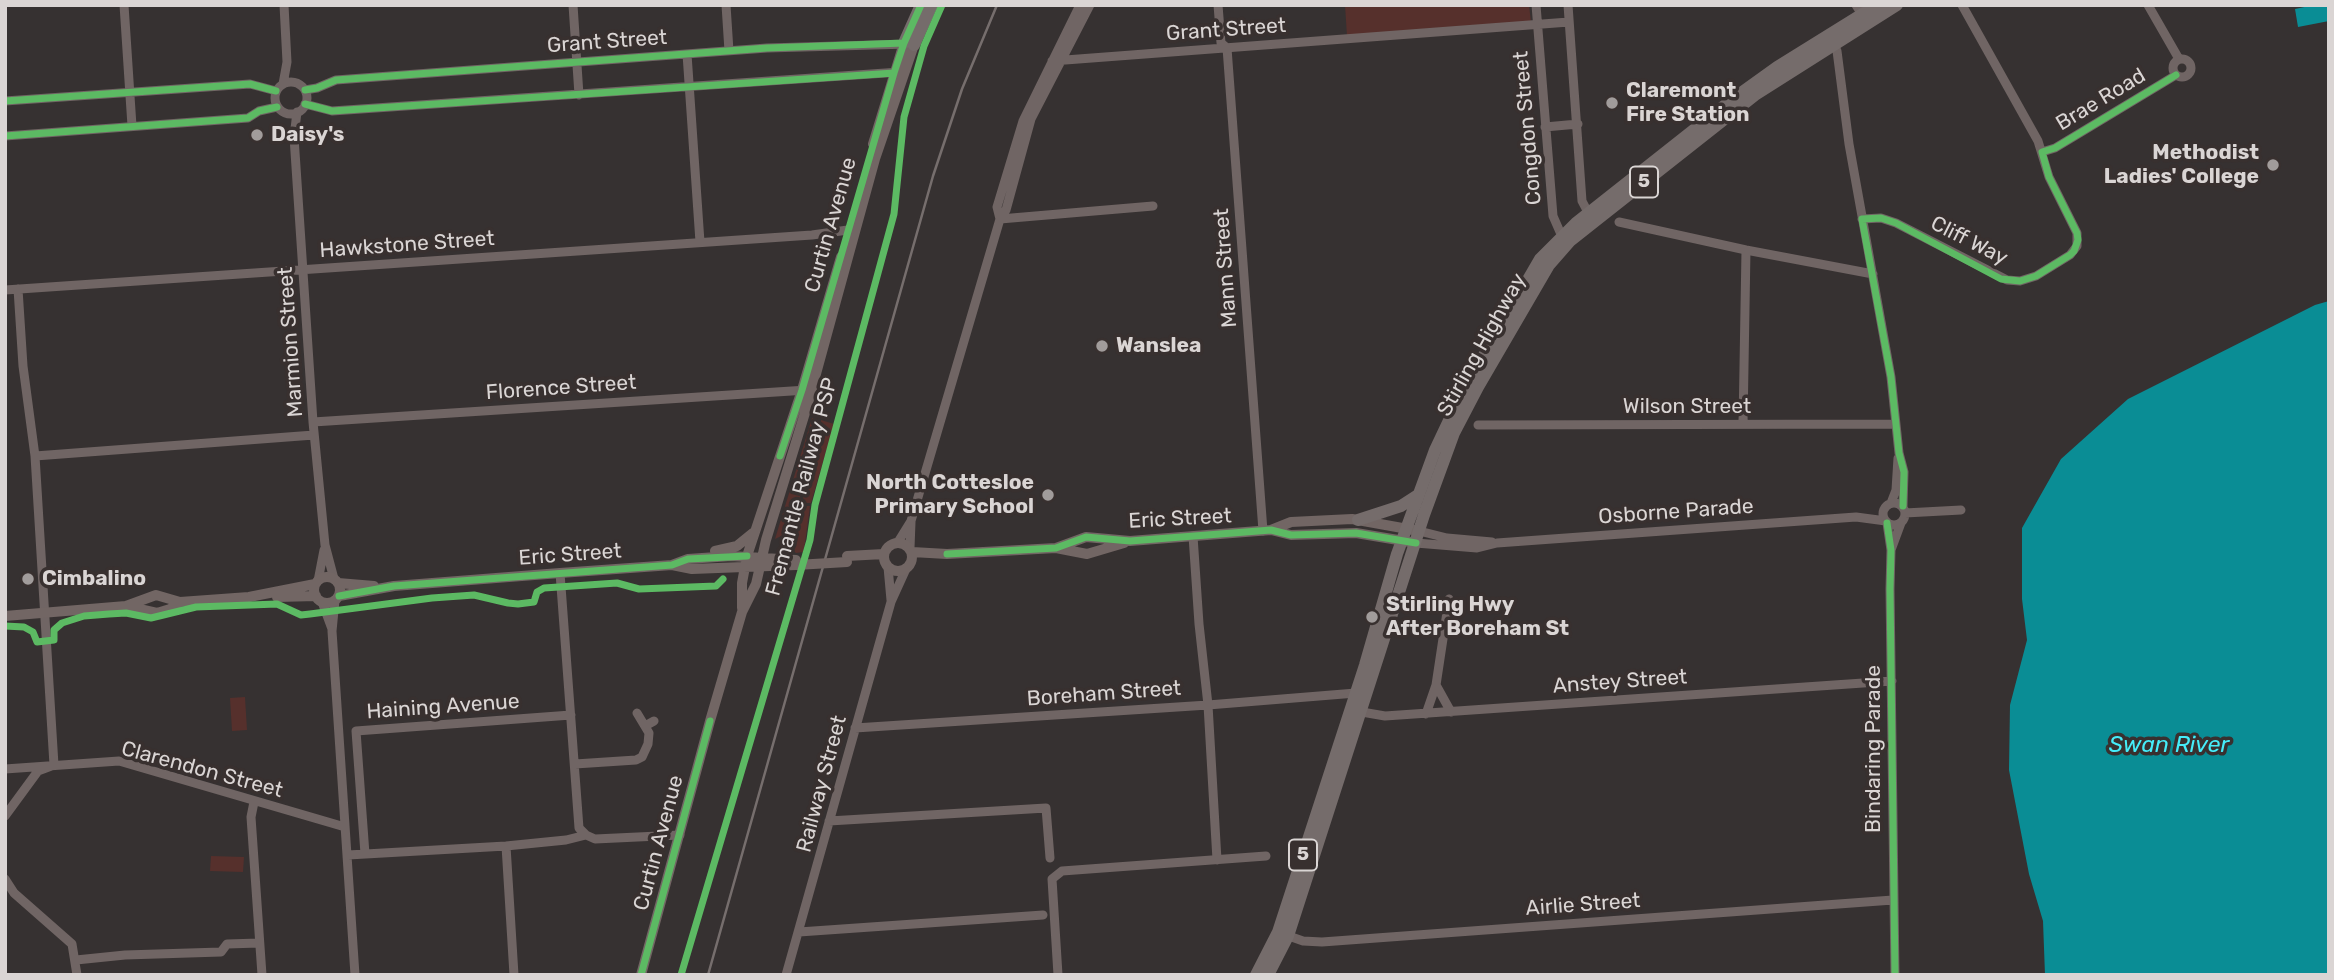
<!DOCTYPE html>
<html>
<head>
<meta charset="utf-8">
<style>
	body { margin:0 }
	#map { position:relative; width:2334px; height:980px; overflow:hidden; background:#363131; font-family:Rubik,sans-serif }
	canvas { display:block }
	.frame { position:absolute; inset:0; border:7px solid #dad5d4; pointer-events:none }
</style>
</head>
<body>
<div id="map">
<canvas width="2334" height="980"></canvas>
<div class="frame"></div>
</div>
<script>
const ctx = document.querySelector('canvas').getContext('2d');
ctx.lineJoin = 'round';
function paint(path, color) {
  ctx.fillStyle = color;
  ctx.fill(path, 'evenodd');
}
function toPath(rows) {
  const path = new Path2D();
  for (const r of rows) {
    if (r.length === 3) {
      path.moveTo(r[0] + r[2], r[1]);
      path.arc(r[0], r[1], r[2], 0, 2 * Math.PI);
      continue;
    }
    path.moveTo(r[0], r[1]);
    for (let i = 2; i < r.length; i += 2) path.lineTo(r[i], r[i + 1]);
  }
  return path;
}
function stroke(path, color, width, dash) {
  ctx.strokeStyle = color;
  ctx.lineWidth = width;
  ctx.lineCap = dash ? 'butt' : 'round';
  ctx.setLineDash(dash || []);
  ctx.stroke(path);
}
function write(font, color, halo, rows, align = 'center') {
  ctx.font = font + ' Rubik,sans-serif';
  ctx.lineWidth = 7;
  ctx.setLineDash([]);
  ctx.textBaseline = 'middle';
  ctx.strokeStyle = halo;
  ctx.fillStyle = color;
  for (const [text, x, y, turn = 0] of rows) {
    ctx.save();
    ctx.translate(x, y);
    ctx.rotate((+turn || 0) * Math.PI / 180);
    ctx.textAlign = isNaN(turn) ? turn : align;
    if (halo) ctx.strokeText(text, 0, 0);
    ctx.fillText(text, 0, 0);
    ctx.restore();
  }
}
paint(toPath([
	[1345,5,1529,5,1531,22,1347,36],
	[812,418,818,419,800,496,801,504,796,509,790,532,775,539],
	[821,420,834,424,811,503,805,503,803,498],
	[806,506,810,506,805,543,803,552,796,553,784,542,794,535,802,509],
	[245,697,247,730,232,731,230,698],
	[211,856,244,857,243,872,210,871]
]), '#56302c');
paint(toPath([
	[2314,5,2329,5,2329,21,2298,27,2295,9],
	[2329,301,2329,975,2045,975,2043,921,2029,874,2009,770,2010,705,2027,640,2022,599,2022,528,2061,459,2128,399,2315,305]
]), '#0a8d95');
stroke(toPath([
	[124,5,132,126],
	[573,5,579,95],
	[726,5,729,51],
	[1218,5,1221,43,1227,48,1263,531],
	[1536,5,1553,216,1560,232,1567,238],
	[1568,5,1582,201,1591,218],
	[1856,5,1865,19],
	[2148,5,2179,59],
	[1834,45,1837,51,1849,144,1891,377,1899,453,1904,472,1903,506],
	[687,54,700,242],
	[2182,68,9],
	[1052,61,1569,22],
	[291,98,16],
	[283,84,287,62,284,5],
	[305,90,317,88,336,80,767,48,909,44],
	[5,101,250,84,276,91],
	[305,104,332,111,900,72],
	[297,112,294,137,313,422,325,545,334,579],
	[1545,127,1578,124],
	[5,136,248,118,259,111,277,107],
	[2042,152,2055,148,2176,75],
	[1000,219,997,207,1023,121,1080,5],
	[1000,219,1153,206],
	[1862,219,1881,218,1896,223,2007,280,2020,281,2036,276,2070,255,2077,246,2077,233,2049,177,2038,141,1962,5],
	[1619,222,1746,250,1873,274],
	[5,290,812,235,855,229],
	[313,422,807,390],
	[1743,424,1746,250],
	[1478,425,1896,424],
	[35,456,314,435],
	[1894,514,11],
	[1891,503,1896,490,1898,458],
	[1905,513,1961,510],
	[1887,523,1891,550,1890,589,1895,975],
	[1419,531,1447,538,1492,542],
	[1193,536,1199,624,1208,705,1217,860],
	[898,542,911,521,1000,219,1006,210,1031,119,1090,5],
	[1416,543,1477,548,1497,543,1856,517,1886,521],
	[910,548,911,522],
	[1891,550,1901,523],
	[888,567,891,600],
	[560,573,579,828,586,835,595,839,680,835],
	[318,581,324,550],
	[335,600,332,631,355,975],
	[322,602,332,629],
	[1436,685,1451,712],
	[1356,711,1385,716,1892,681],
	[1426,714,1436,685,1449,599],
	[645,726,654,721],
	[855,728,1208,705,1356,693],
	[575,764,636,760,642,757,648,744,649,733,637,713],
	[5,769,119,761,345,827],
	[254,802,251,817,262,975],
	[5,816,38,771,54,765,35,456,23,366,18,289],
	[829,821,1046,808,1050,858],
	[506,846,514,975],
	[365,854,356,731,571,715],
	[348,855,506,846,566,840,586,835],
	[5,879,14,893,72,944,77,975],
	[799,932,1043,915],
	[1283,934,1303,941,1322,942,1893,900],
	[76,960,125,955,221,952,227,944,259,943],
	[786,975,891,602,906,569],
	[1058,975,1052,879,1062,871,1266,856]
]), '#706564', 9);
stroke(toPath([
	[873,144,904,43],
	[1271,530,1291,522,1352,519,1419,531],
	[898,557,14],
	[1056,548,1087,554,1124,543],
	[715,551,737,546,753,533],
	[912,552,947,554,1056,548,1086,537,1130,541,1271,530,1291,535,1356,533,1416,543],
	[847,556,884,554],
	[672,565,688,559,731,556,796,560],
	[327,590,13],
	[338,583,374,586],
	[339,596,394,586,560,573,672,565,692,569,796,565],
	[277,597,316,596],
	[126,606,156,595,180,602,249,597,315,584],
	[742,608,742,583,747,556,802,390,841,257],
	[5,616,126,606,157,613,170,609,180,602],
	[641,975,710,721,742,612,756,584,766,540,808,403,875,159,914,45]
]), '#726664', 10);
stroke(toPath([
	[904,43,921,5],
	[914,45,932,5],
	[1358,520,1401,506,1418,495],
	[1256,975,1278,932,1365,665,1397,554,1435,450,1461,395,1540,259,1576,223,1738,95,1777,67,1877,5],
	[1268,975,1288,936,1424,515,1454,433,1478,387,1549,265,1570,241,1594,222,1755,95,1897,5]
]), '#756c6b', 12);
stroke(toPath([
	[708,975,933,176,962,89,997,5]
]), '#766e6d', 2.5);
stroke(toPath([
	[796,565,847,562]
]), '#726664', 10);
stroke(toPath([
	[305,90,317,88,336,80,767,48,904,43],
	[5,101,250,84,276,91],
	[305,104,332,111,894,73],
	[5,136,248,118,259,111,277,107],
	[780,456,802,390,894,73,904,43,921,5],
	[1903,506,1904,472,1899,453,1891,377,1862,219,1881,218,1896,223,2001,279,2020,281,2036,276,2070,255,2074,251,2078,240,2077,233,2049,177,2042,152,2055,148,2176,75],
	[1887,523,1891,550,1890,589,1895,975],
	[947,554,1056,548,1086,537,1130,541,1271,530,1291,535,1356,533,1416,543],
	[339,596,394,586,672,565,688,559,747,556],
	[5,626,24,627,33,632,37,642,54,640,54,630,62,623,84,616,109,614,126,613,151,618,196,607,277,604,301,615,310,614,432,598,474,595,508,603,518,604,534,602,537,592,544,588,617,583,639,589,716,586,723,579],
	[641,975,710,721],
	[681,975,810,540,815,505,894,214,904,117,924,46,942,5]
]), '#5cba63', 7);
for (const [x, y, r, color] of [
	[1612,103,7,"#a19c9b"],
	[257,135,7,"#a19c9b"],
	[2273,165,7,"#a19c9b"],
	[1102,346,7,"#a19c9b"],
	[1048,495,7,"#a19c9b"],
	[28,579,7,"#a19c9b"],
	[1372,617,7,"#a19c9b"]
]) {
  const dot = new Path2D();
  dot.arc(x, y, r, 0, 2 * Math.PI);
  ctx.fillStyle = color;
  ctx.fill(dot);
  stroke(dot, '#38302f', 2.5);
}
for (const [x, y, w] of [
	[1644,182,28],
	[1303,855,28]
]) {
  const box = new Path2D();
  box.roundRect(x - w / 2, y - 15.5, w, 31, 5);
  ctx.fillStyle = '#38302f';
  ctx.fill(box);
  stroke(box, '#dad5d4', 2);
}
write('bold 19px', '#dad5d4', null, [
	["5",1644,182],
	["5",1303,855]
]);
write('21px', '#dad5d4', '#38302f', [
	["Grant Street",1226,30,-4],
	["Grant Street",607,42,-4],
	["Brae Road",2101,100,-31],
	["Congdon Street",1528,128,-95],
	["Curtin Avenue",831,225,-74],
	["Cliff Way",1969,241,27],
	["Hawkstone Street",407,245,-4],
	["Mann Street",1226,268,-94],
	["Marmion Street",291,342,-94],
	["Stirling Highway",1482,345,-61],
	["Florence Street",561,388,-4],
	["Wilson Street",1687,407],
	["Fremantle Railway PSP",802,487,-75],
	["Osborne Parade",1676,512,-4],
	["Eric Street",1180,519,-3],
	["Eric Street",570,555,-4],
	["Anstey Street",1620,682,-4],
	["Boreham Street",1104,694,-4],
	["Haining Avenue",443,707,-4],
	["Bindaring Parade",1874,749,-90],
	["Clarendon Street",202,770,15],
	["Railway Street",822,784,-75],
	["Curtin Avenue",659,843,-75],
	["Airlie Street",1583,905,-4]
]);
write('bold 21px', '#dad5d4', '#38302f', [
	["Claremont",1626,91],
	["Fire Station",1626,115],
	["Daisy's",271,135],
	["Methodist",2259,153,"right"],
	["Ladies' College",2259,177,"right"],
	["Wanslea",1116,346],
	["North Cottesloe",1034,483,"right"],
	["Primary School",1034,507,"right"],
	["Cimbalino",42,579],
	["Stirling Hwy",1386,605],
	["After Boreham St",1386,629]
], 'left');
write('italic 23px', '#45edfa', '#38302f', [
	["Swan River",2169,745]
]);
</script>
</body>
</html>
